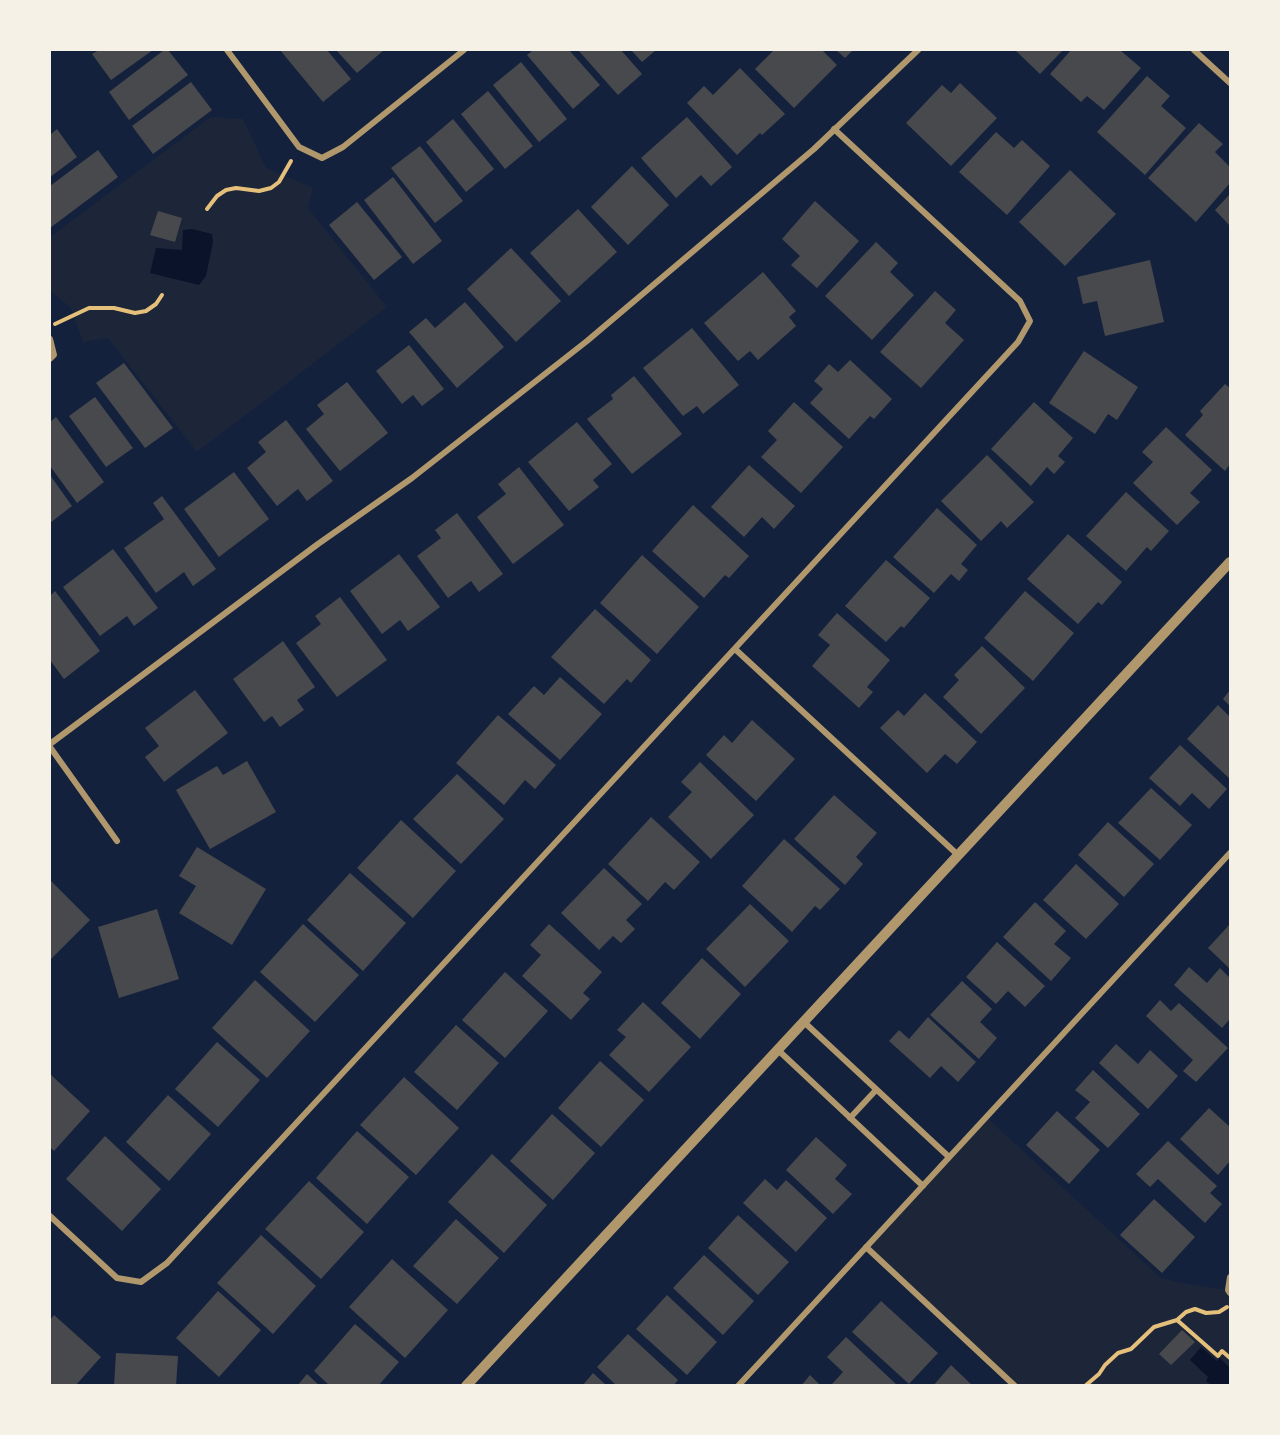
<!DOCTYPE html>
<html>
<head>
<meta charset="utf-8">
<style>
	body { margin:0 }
	#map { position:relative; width:1280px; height:1435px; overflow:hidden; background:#14213d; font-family:Signika,sans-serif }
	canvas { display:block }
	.frame { position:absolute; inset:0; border:51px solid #f6f1e7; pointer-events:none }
</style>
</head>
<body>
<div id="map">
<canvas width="1280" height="1435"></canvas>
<div class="frame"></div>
</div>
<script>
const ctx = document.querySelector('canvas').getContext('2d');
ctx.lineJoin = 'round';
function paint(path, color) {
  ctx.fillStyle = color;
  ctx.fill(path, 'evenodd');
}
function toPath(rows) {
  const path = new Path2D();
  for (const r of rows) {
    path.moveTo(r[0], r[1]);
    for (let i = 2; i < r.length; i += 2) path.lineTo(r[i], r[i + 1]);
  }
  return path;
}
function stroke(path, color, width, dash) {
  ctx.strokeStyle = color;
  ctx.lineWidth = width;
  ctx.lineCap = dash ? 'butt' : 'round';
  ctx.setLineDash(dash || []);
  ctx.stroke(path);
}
paint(toPath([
	[211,117,243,119,266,168,313,188,308,208,387,307,197,452,108,338,83,342,71,308,50,291,50,237],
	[986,1117,1161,1278,1186,1284,1228,1290,1230,1293,1230,1385,1015,1385,866,1247]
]), '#1d2539');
paint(toPath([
	[192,229,212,234,213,242,206,276,199,285,150,273,156,248,182,250,183,230],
	[1201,1347,1217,1361,1220,1358,1230,1368,1230,1385,1211,1385,1206,1381,1208,1377,1190,1360]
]), '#0b132b');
paint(toPath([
	[99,50,153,50,111,80,92,54],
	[164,50,168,50,188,75,129,120,109,92],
	[280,50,327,50,351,79,323,102],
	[336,50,384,50,357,73],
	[533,50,569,50,600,85,573,109,527,55],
	[578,50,621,50,642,74,618,95],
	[631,50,656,50,642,62],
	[774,50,822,50,837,65,794,108,755,69],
	[836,50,853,50,845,58],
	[1015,50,1063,50,1040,74],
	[1071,50,1120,50,1141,68,1104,110,1087,96,1081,102,1050,74],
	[521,62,567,119,539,142,493,85],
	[740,68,785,114,762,135,760,133,737,155,687,103,704,86,713,95],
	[1147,76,1170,96,1161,106,1186,128,1145,175,1097,132],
	[191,82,212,110,153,154,132,126],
	[960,83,997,118,951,166,906,123,942,85,951,93],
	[488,91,533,146,505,169,461,114],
	[687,117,732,167,711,186,701,175,676,198,641,158],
	[453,119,494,169,466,192,426,142],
	[1199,123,1223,144,1215,152,1230,167,1230,183,1196,222,1148,178],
	[57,129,77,157,50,177,50,135],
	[996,132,1014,148,1022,140,1050,166,1007,215,959,172],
	[420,146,463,201,435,223,391,168],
	[98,150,118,177,50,228,50,186],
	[632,166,669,205,628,245,591,207],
	[1070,170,1116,214,1065,266,1019,222],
	[393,177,442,241,413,264,364,200],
	[1230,194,1230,226,1215,210],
	[815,201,859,241,817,288,791,265,800,256,782,239],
	[357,202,402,257,374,280,329,225],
	[578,209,617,252,569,296,530,253],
	[158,211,182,218,175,242,150,235],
	[876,242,898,263,890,272,914,295,872,340,825,296],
	[511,248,561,301,516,342,467,289],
	[1150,260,1164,322,1105,336,1097,301,1083,304,1077,277],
	[763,272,796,311,789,317,796,326,758,360,750,351,738,361,704,323],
	[935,291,956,310,945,323,964,340,921,388,880,352],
	[465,302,504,347,457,388,409,332,426,318,435,328],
	[692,328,739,385,703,414,697,406,683,416,643,368],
	[409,345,444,389,422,406,413,395,402,404,376,371],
	[1084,351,1138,387,1117,420,1108,414,1095,434,1049,403],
	[850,360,892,399,874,419,870,416,849,439,810,403,823,389,814,381,829,364,838,372],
	[124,363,173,428,145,448,96,383],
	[634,376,682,434,632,474,587,419,613,399,611,395],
	[347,382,388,433,340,471,306,429,324,414,317,405],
	[1225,384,1230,388,1230,464,1225,471,1185,435,1203,415,1200,411],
	[95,397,133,448,106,467,69,416],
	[794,402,843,447,801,493,761,457,777,440,768,431],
	[1034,402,1073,438,1058,456,1065,462,1054,474,1047,467,1031,486,991,449],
	[56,417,104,482,77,503,50,466,50,422],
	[286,420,333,481,307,501,298,489,277,506,247,468,266,452,258,442],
	[577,422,612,464,593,480,599,487,569,511,528,462],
	[1166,427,1212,470,1190,493,1200,502,1177,525,1133,483,1153,462,1142,452],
	[987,455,1034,502,1007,528,1001,521,981,541,941,501],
	[749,465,795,506,774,529,762,517,744,537,711,507],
	[519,467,564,525,513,564,477,517,506,494,498,484],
	[234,472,269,519,219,557,184,509],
	[50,475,72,506,50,523],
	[1126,492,1169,531,1151,551,1147,547,1126,571,1086,536],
	[162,496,216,569,193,586,184,572,156,593,124,548,164,519,153,503],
	[693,505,749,556,729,578,725,575,704,598,652,551],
	[937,508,977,545,961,564,968,570,959,581,951,574,934,593,893,557],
	[457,513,503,574,479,592,471,581,448,598,417,556,441,538,435,530],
	[1068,534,1122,582,1102,605,1098,602,1078,624,1027,579],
	[113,549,158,608,134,626,127,616,100,636,63,587],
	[399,554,440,607,408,631,400,620,382,634,350,591],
	[642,555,699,607,657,654,600,603],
	[886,560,930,598,904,628,901,626,886,642,845,606],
	[55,591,100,651,64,679,50,660,50,596],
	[1025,591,1074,633,1033,681,984,638],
	[340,597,387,660,337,697,296,643,321,624,315,616],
	[595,609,651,660,631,683,627,679,604,704,551,657],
	[837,613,890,660,867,687,873,692,859,708,812,666,830,645,818,635],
	[283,641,315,687,297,700,304,710,280,727,272,716,264,722,233,679],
	[982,646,1025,688,981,734,943,697,959,680,954,675],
	[560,677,602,714,560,760,508,714,534,686,544,695],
	[195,690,228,733,164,782,145,757,159,746,145,728],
	[1230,690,1230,706,1223,699],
	[925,693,977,742,957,764,945,754,927,773,880,728,898,710,904,716],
	[1218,705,1230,717,1230,779,1187,739],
	[498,715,556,765,535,789,525,780,504,805,456,763],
	[752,720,795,759,756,801,706,755,724,735,732,743],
	[1180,745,1227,789,1209,809,1192,793,1180,806,1149,778],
	[247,761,276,812,210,849,176,790,217,766,223,775],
	[700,762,754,815,711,859,668,817,692,792,681,782],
	[457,774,504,819,461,864,413,819],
	[1151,788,1192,825,1160,860,1118,823],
	[834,795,877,833,856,857,863,864,845,885,794,839],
	[651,817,700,862,674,890,665,882,648,901,608,864],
	[401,820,456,871,413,918,357,868],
	[1108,822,1154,864,1124,897,1078,855],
	[784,839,840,889,820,910,815,906,792,932,742,886],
	[197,847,266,889,232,945,179,913,196,886,179,876],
	[1076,864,1119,904,1086,939,1043,900],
	[604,868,642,904,626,920,635,929,621,943,613,936,599,950,561,913],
	[350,873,406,923,363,971,307,920],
	[50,880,90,920,50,960],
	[1035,902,1066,931,1054,944,1071,958,1051,981,1003,937],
	[750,904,789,941,745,987,706,949],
	[157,909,179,979,119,998,98,927],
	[303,924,359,975,315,1022,260,972],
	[549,924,602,972,583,993,590,999,571,1020,522,976,541,955,530,945],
	[1230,924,1230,969,1208,948],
	[997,942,1045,986,1025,1007,1008,991,996,1004,966,977],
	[702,958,741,994,700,1039,661,1003],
	[1189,967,1207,983,1220,968,1230,978,1230,1019,1222,1028,1174,985],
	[505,972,548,1011,505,1058,462,1020],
	[255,980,310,1031,267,1078,212,1028],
	[962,981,992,1009,980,1022,997,1038,979,1059,930,1015],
	[1160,1000,1171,1011,1179,1003,1228,1048,1196,1082,1183,1071,1193,1060,1146,1016],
	[643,1002,691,1047,649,1092,609,1055,626,1037,617,1030],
	[928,1017,976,1062,958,1082,941,1066,930,1078,889,1041,899,1030,909,1039],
	[456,1025,499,1063,457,1110,414,1072],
	[217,1042,260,1080,218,1127,175,1089],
	[1116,1044,1138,1064,1150,1050,1178,1076,1148,1109,1099,1063],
	[600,1061,644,1100,601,1147,558,1108],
	[1093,1070,1140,1114,1108,1148,1075,1118,1090,1102,1075,1090],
	[50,1074,90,1111,54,1151,50,1147],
	[404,1077,459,1128,416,1175,360,1125],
	[168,1095,211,1134,169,1181,126,1142],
	[1209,1108,1230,1127,1230,1161,1218,1175,1180,1139],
	[1057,1111,1100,1150,1069,1184,1026,1145],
	[552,1114,595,1153,553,1200,510,1161],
	[357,1131,409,1177,367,1224,316,1178],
	[105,1136,161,1189,122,1231,66,1179],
	[816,1137,847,1165,835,1179,852,1194,833,1214,786,1170],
	[1168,1141,1217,1186,1210,1193,1222,1204,1205,1223,1158,1179,1150,1187,1136,1174],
	[492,1154,547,1205,504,1253,448,1202],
	[765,1179,777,1190,786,1180,827,1218,796,1252,743,1203],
	[309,1181,364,1232,321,1279,265,1229],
	[1154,1199,1195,1237,1162,1273,1120,1235],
	[738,1215,789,1262,758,1295,708,1248],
	[456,1219,499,1258,457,1304,413,1266],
	[261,1235,316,1286,273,1334,217,1283],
	[704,1255,754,1301,723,1335,673,1288],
	[392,1259,448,1310,405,1358,349,1307],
	[218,1291,261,1330,219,1377,176,1338],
	[667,1295,717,1342,687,1375,636,1329],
	[881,1301,938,1353,909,1384,852,1332],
	[54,1315,101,1357,75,1386,50,1386,50,1320],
	[355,1324,399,1362,378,1386,330,1386,314,1371],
	[1182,1330,1195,1342,1171,1365,1159,1354],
	[628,1334,678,1380,673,1386,617,1386,597,1367],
	[846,1337,898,1386,834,1386,832,1384,843,1372,827,1357],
	[116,1353,178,1356,176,1386,114,1386],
	[951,1365,973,1386,933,1386],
	[593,1373,607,1386,582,1386],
	[307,1374,320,1386,297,1386],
	[810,1375,821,1386,801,1386]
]), '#48494c');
stroke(toPath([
	[207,209,217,196,226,190,236,188,259,191,271,188,279,182,291,161],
	[55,324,89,308,114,308,135,313,146,311,156,304,162,295],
	[1177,1320,1218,1356,1222,1351,1230,1358],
	[1085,1386,1099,1374,1105,1365,1118,1353,1131,1349,1154,1327,1177,1320,1186,1312,1195,1309,1206,1313,1219,1312,1227,1307]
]), '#e5c07b', 4);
stroke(toPath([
	[227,50,299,147,322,158,343,147,464,50],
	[1194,50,1230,83],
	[50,339,54,355,50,359],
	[735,649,958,855],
	[50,744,318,544,412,478,587,341,814,149,918,50],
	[50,747,117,841],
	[804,1022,949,1157],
	[778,1050,923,1186],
	[850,1118,876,1090],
	[50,1216,117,1278,141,1282,167,1263,1018,342,1030,321,1020,301,834,129],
	[866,1247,1015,1386],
	[1230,1277,1228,1290,1230,1293],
	[738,1386,1230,853]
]), '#b1986c', 6);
stroke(toPath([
	[466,1386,1230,562]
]), '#b1986c', 10);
</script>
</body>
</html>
